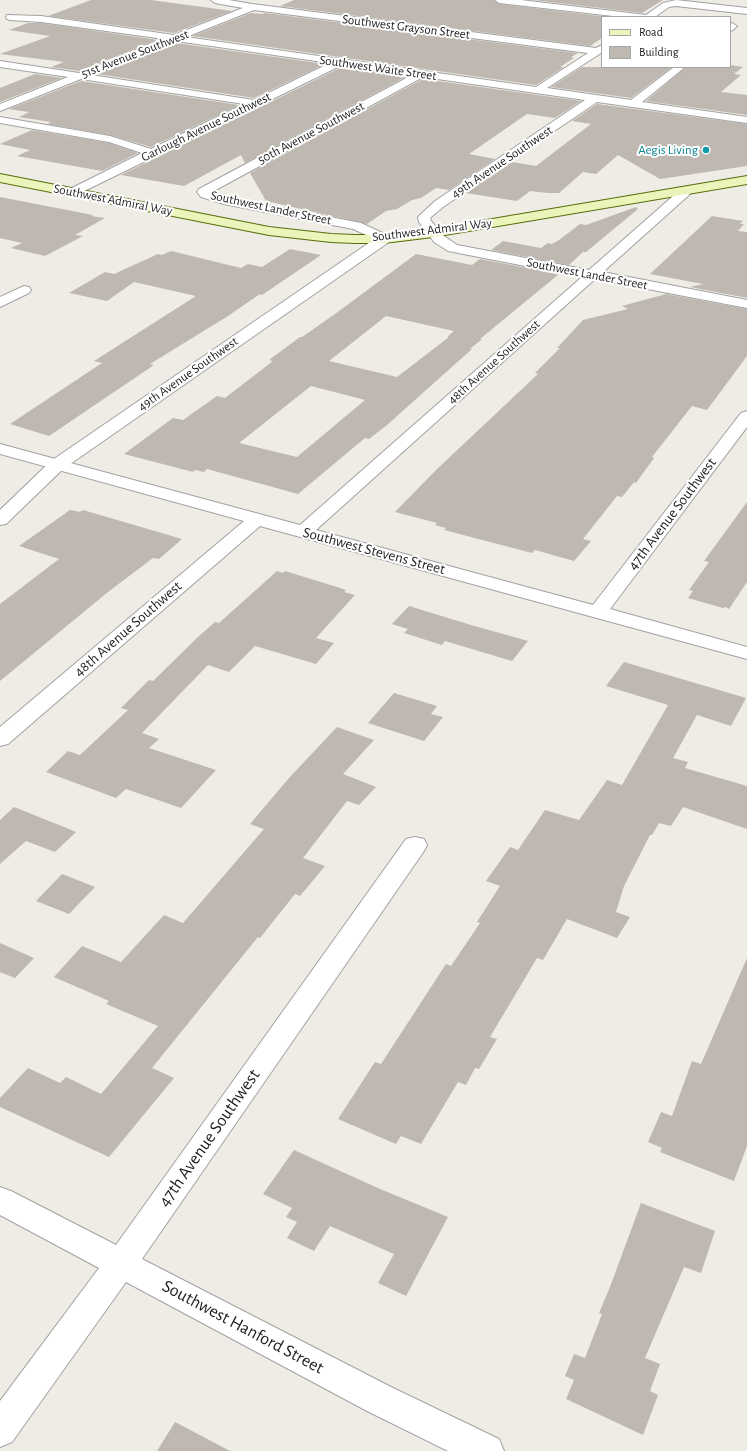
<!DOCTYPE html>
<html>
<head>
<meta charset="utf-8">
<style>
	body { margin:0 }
	#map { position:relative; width:747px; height:1451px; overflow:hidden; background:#eeece4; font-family:"Alegreya Sans",sans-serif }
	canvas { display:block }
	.legend { position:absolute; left:601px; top:16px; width:130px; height:52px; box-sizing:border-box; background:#fff; border:1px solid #a5a5a5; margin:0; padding:5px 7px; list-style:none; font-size:12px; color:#1e1e1e }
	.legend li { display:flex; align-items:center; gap:8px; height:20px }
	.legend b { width:20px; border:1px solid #a5a5a5 }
</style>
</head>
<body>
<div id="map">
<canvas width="747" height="1451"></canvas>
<ul class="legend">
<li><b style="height:5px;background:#ebf5bb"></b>Road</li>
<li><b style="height:11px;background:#beb8b1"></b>Building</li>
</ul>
</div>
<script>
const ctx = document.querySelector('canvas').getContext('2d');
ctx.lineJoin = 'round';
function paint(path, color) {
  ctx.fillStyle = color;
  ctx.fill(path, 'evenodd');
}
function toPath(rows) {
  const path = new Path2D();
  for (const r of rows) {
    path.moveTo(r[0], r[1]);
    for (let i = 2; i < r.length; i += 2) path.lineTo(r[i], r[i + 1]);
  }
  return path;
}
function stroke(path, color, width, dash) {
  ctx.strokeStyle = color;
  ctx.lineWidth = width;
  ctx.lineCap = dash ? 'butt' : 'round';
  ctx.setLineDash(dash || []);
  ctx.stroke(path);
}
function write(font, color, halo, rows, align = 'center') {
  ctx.font = font + ' "Alegreya Sans",sans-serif';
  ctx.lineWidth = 4;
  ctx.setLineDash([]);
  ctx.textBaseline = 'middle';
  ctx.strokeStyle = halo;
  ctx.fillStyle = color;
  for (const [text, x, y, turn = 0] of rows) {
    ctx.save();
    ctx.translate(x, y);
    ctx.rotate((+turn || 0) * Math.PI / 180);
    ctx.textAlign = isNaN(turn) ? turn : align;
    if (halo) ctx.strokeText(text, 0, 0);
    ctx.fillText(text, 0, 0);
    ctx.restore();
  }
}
paint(toPath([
	[91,0,151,0,232,11,174,33,48,16],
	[294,0,494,0,499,4,609,17,602,17,602,38,590,46,280,6],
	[534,0,663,0,642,13],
	[251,13,262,14,265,13,578,53,571,57,574,58,560,67,564,67,536,85,192,36],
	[28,23,41,23,158,40,79,71,51,67,64,62,0,54,50,36,9,30],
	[176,43,325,64,254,98,97,74],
	[730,65,743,67,734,74,741,75,721,92,747,95,747,115,646,101,686,67,730,67],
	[342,67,407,76,245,163,241,155,184,186,121,175],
	[582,67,672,67,631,98,551,87],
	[35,74,62,78,0,102,0,88],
	[423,79,581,101,555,118,527,114,469,154,495,159,449,190,436,188,421,198,412,200,397,209,386,211,367,224,266,201,250,173],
	[81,81,239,105,151,147,110,135,47,124,51,122,19,117,29,112,9,109],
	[597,104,747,124,747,166,660,179,618,155,596,174,583,172,559,193,548,193,530,191,517,201,466,193,512,162,536,166,591,124,572,121],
	[32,130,109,143,138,153,102,171,17,156,30,150,0,144],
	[0,197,93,215,91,216,105,218,75,235,83,236,45,256,11,248,22,243,0,238],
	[636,207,638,209,586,252,583,252,569,265,491,250,503,241,541,248,548,243,552,244,559,240,580,224,586,225],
	[712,216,743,221,740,224,744,224,738,231,747,232,747,298,690,287,703,284,650,274],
	[290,249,321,255,262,295,260,294,228,316,150,364,154,365,49,436,10,424,102,363,94,361,196,296,134,282,107,301,69,293,105,272,114,274,158,254,162,255,171,251,241,268,248,264,262,267],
	[416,254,472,265,480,259,559,274,480,339,482,339,470,349,472,349,387,425,369,439,365,438,298,494,207,469,204,472,195,470,193,472,124,454,173,418,183,420,217,396,225,398,273,361,269,360,300,337,302,337,335,314],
	[386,316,454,331,447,337,449,337,397,377,329,361],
	[311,386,365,400,297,457,239,443],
	[666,294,747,309,747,356,707,410,692,406,652,457,654,458,636,483,634,482,622,497,617,496,583,539,591,541,574,561,535,550,532,553,444,530,446,528,435,525,437,523,395,512,437,469,538,374,535,373,560,348,557,348,583,320,628,309,622,306],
	[747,502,747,582,729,609,725,607,723,608,688,598,693,591,689,590,709,562,704,561],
	[70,510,80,512,83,510,182,539,159,559,153,558,108,592,0,681,0,604,59,559,19,546],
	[277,571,283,573,285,571,337,587,346,590,344,592,355,595,316,638,334,643,316,664,255,646,229,672,208,665,142,733,159,739,149,748,216,770,181,808,126,789,116,798,46,772,68,751,80,755,128,710,121,708,149,680,153,681,199,636,215,622,219,623],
	[409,606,471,625,528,641,512,661,445,641,442,645,404,633,408,629,392,624],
	[624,662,746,698,731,726,697,715,673,758,688,762,685,768,747,786,747,829,683,807,671,826,659,823,652,835,650,835,624,886,616,912,630,917,617,938,567,919,543,960,537,958,490,1037,497,1039,479,1069,475,1068,466,1085,458,1082,421,1144,401,1136,396,1144,338,1119,375,1062,381,1064,446,964,451,966,480,923,477,922,500,886,486,881,510,847,518,850,545,810,579,820,607,780,622,785,668,705,606,686],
	[394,693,437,706,431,714,443,717,424,741,368,723],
	[337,727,374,740,343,774,376,787,359,805,347,801,303,858,325,866,300,896,295,894,260,938,258,937,152,1068,174,1078,109,1157,0,1107,0,1098,28,1068,60,1083,66,1077,101,1094,158,1026,106,1004,109,1001,54,977,82,946,121,962,164,915,183,923,264,829,250,824,289,778],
	[14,807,64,827,76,832,55,852,26,841,0,864,0,820],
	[62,874,95,887,69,914,36,901],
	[0,943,34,958,15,978,0,972],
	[747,958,747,1146,734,1181,660,1152,662,1148,648,1142,661,1112,672,1116,692,1061,701,1064],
	[294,1150,380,1189,448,1217,406,1296,378,1283,394,1254,330,1226,314,1251,287,1238,297,1222,286,1217,292,1208,263,1194],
	[641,1203,715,1231,701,1273,684,1267,645,1358,660,1364,650,1391,658,1395,643,1435,566,1399,574,1380,565,1376,574,1354,585,1358,602,1314,599,1313,610,1287],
	[175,1422,230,1451,157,1451]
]), '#beb8b1');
const minor = toPath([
	[211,0,229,0,252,4,596,48,602,45,601,53,547,88,631,100,674,67,685,67,642,102,747,117,747,123,597,102,443,207,430,218,431,221,444,236,457,245,589,270,681,189,689,189,691,192,689,195,603,272,747,300,747,308,595,279,316,530,593,605,741,413,747,411,747,427,610,609,747,647,747,659,260,526,8,744,0,746,0,727,244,521,0,454,0,444,300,525,582,277,448,251,434,242,419,222,418,217,435,201,585,100,423,77,212,192,226,197,361,223,389,236,390,239,389,242,384,243,353,229,224,204,201,197,197,192,199,189,412,75,342,65,74,196,70,195,68,192,70,189,142,153,109,142,0,123,0,117,110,136,151,149,244,104,81,79,0,111,0,104,68,77,0,67,0,61,79,73,164,39,41,22,10,20,7,19,6,17,7,15,41,16,174,35,243,8,215,3,211,0],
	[254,10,588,53,536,87,186,37,254,10],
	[176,41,330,63,254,100,91,75,176,41],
	[495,0,521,0,646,15,663,3,676,0,747,8,747,14,676,6,669,7,655,17,622,17,499,3,495,0],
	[732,23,737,26,733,30,730,31,730,24,732,23],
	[24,286,29,287,31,290,29,293,0,307,0,297,24,286],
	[415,837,424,839,427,845,424,851,142,1259,391,1387,499,1439,504,1451,448,1451,367,1411,126,1282,12,1442,0,1447,0,1401,99,1268,0,1215,0,1187,11,1191,116,1245,406,839,415,837]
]);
const tertiary = toPath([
	[384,235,389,236,390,239,389,242,63,469,6,524,0,525,0,510,51,461,379,236,384,235]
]);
const secondary = toPath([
	[0,174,269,227,331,234,355,235,384,235,433,229,747,176,747,184,433,237,384,243,355,243,331,242,269,235,0,182,0,174]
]);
stroke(minor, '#a2a2a2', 2);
stroke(tertiary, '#a2a2a2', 2);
stroke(secondary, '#576d0c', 2);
paint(minor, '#fff');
paint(tertiary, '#fff');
paint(secondary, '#ebf5bb');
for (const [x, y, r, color] of [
	[706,150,4,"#0f9aa8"]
]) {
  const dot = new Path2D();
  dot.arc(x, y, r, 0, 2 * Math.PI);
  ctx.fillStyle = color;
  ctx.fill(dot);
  stroke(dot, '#fff', 1.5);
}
write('13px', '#1e1e1e', '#fff', [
	["Southwest Grayson Street",406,27,7],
	["51st Avenue Southwest",135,54,-21],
	["Southwest Waite Street",378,68,8],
	["Garlough Avenue Southwest",206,127,-26],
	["50th Avenue Southwest",311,133,-28],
	["49th Avenue Southwest",502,162,-34],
	["Southwest Admiral Way",113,200,11],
	["Southwest Lander Street",271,208,12],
	["Southwest Admiral Way",432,230,-7],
	["Southwest Lander Street",587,274,11],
	["48th Avenue Southwest",494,362,-42],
	["49th Avenue Southwest",188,374,-35]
]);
write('13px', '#0d838f', '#fff', [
	["Aegis Living",698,150]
], 'right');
write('15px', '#1e1e1e', '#fff', [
	["47th Avenue Southwest",672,514,-53],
	["Southwest Stevens Street",374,551,15],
	["48th Avenue Southwest",128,629,-41]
]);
write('18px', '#1e1e1e', '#fff', [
	["47th Avenue Southwest",209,1138,-55],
	["Southwest Hanford Street",243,1327,28]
]);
</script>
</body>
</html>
